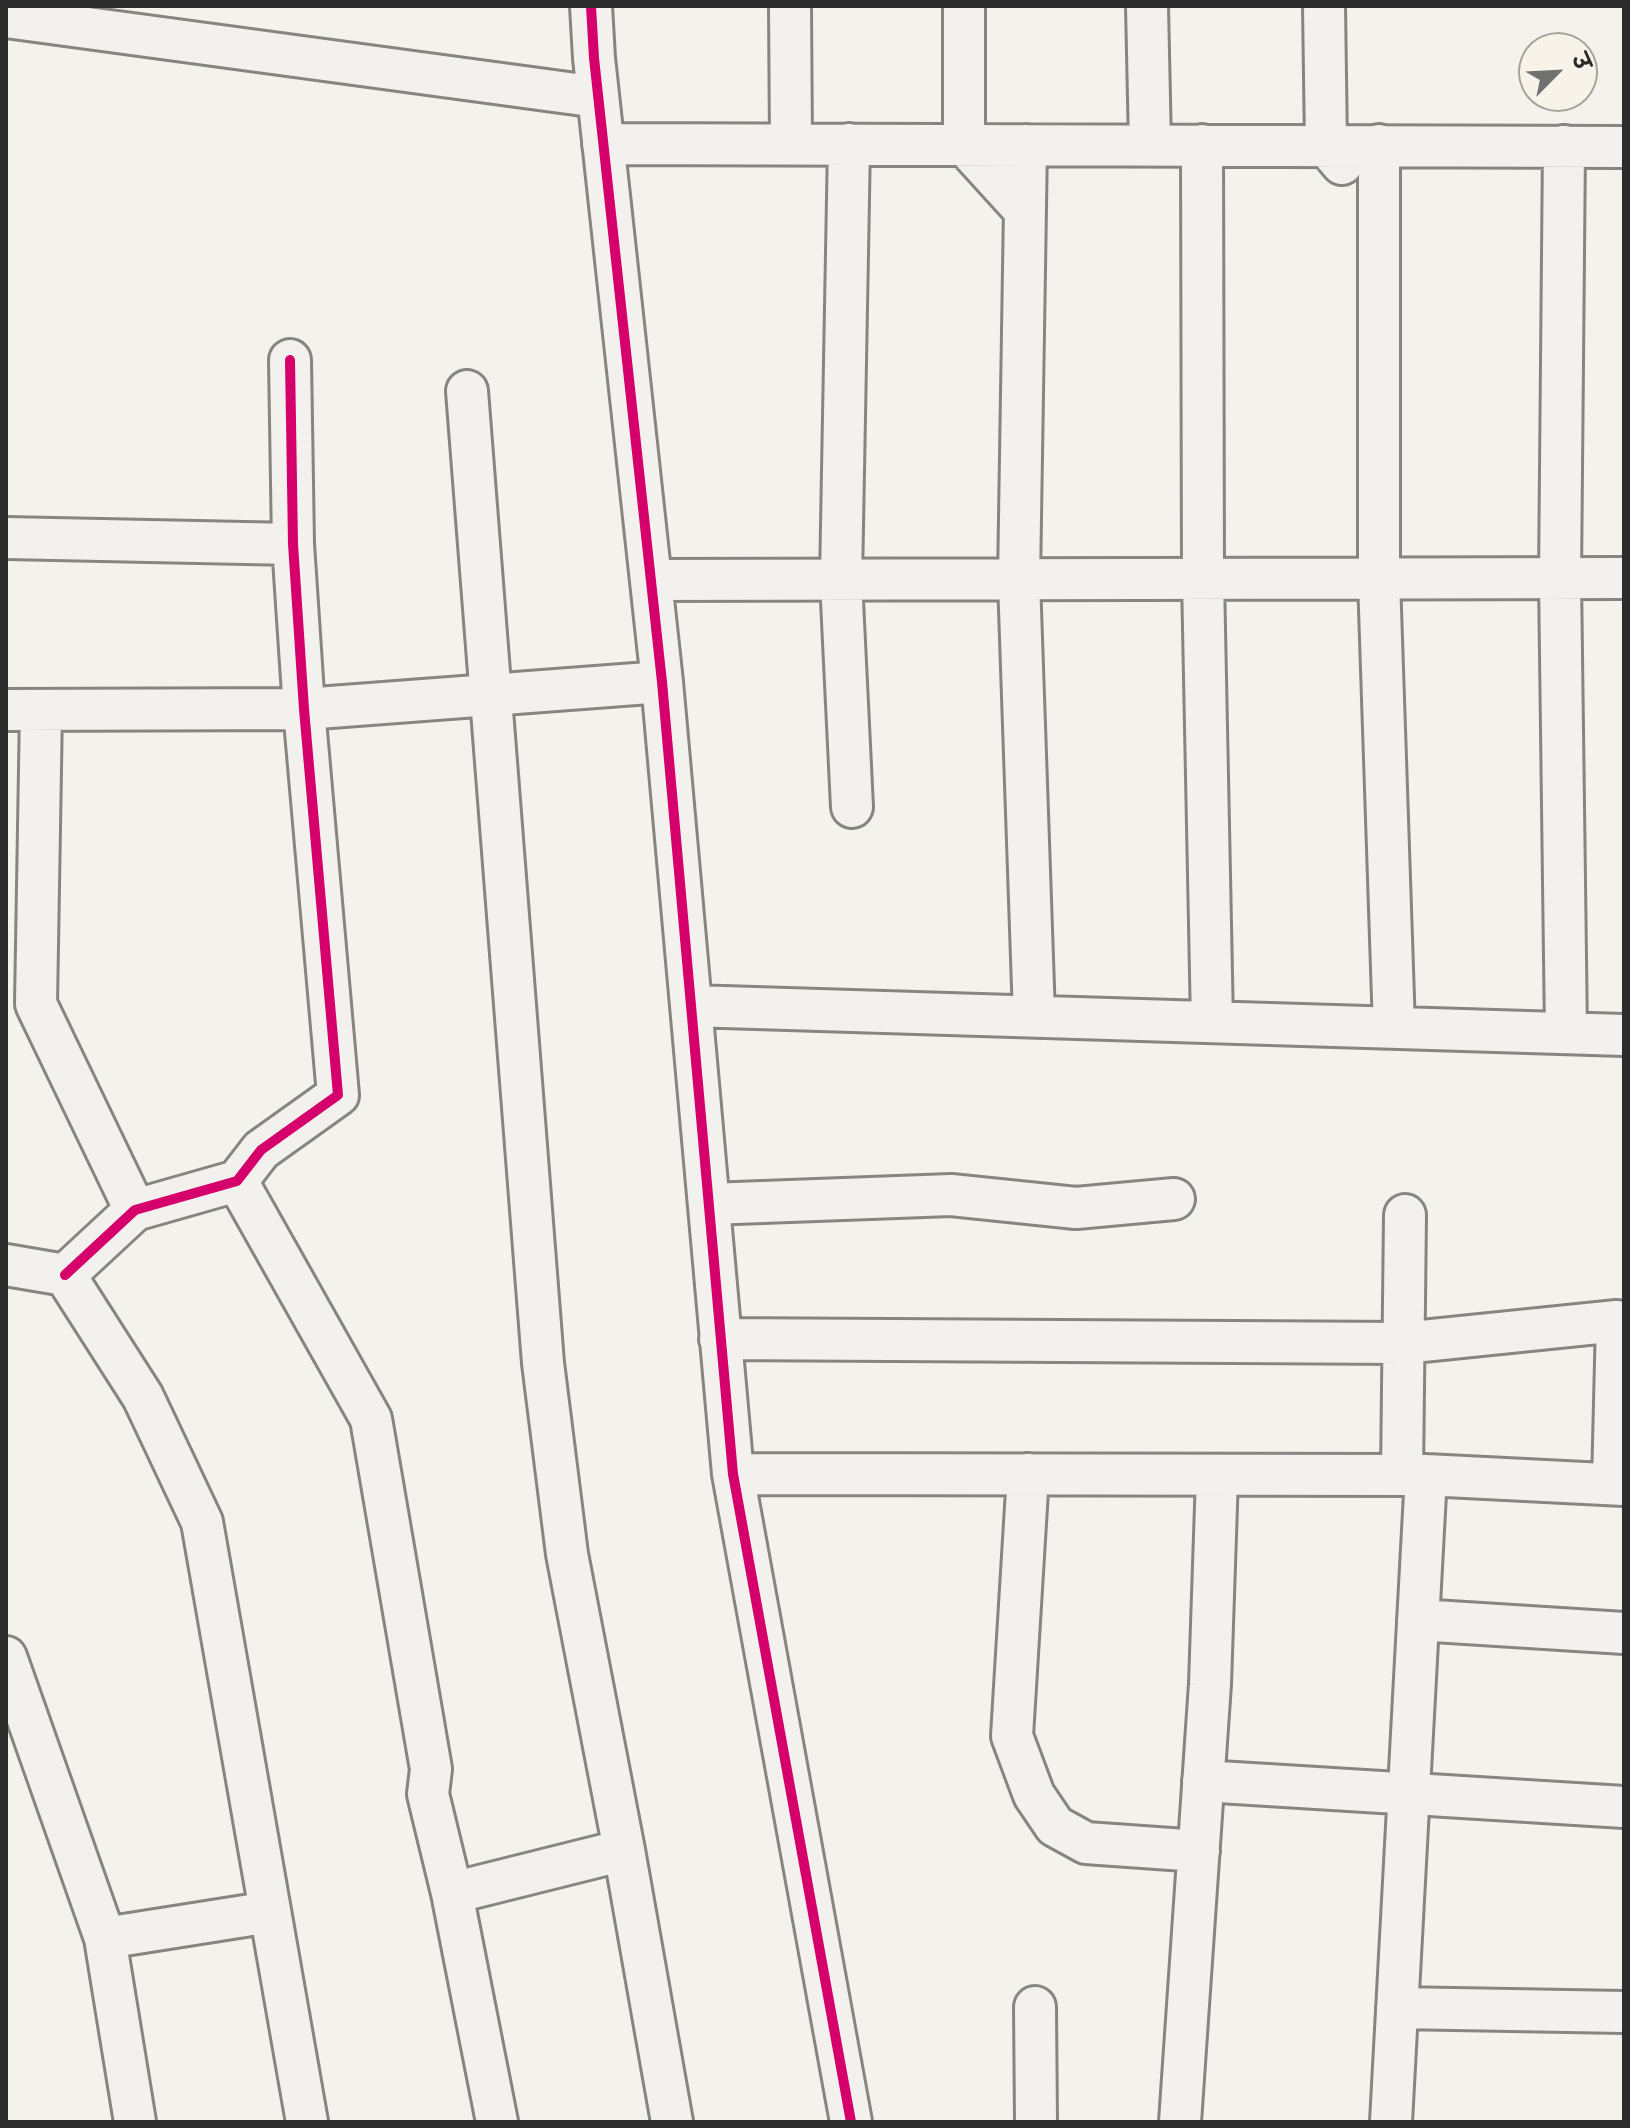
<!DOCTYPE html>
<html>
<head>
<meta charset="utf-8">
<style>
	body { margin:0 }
	#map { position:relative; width:1630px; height:2128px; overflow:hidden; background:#f4f2ec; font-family:"Gochi Hand","Playpen Sans Deva",sans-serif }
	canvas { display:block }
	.frame { position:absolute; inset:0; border:8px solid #2b2b2b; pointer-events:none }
	.north { position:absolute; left:1518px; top:32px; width:80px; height:80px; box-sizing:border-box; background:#f7f3e8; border:2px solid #a5a39c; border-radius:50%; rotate:66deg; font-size:22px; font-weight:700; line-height:32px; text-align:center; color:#2b2b2b }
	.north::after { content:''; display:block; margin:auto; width:28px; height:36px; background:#71716f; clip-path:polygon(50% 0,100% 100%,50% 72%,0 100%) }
</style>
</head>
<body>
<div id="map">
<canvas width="1630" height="2128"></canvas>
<div class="frame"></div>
<div class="north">उ</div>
</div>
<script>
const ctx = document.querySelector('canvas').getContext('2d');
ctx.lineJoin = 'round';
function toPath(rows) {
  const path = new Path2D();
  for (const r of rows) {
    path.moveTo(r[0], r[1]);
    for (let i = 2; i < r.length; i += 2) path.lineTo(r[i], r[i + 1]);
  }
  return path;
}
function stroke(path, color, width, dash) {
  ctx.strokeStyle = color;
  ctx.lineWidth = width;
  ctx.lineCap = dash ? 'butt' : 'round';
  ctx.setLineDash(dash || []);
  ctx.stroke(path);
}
const minor = toPath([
	[591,6,594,58,662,682,733,1474,851,2122],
	[790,6,791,144],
	[964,6,964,144,1025,211],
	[1147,6,1150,145],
	[1324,6,1326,145,1342,164],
	[6,17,598,97],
	[603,144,1624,147],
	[849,144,841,580,852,807],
	[1026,145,1019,580,1034,1016],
	[1202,145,1203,579,1212,1022],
	[1379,145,1379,579,1394,1028],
	[1564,146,1560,578,1566,1033],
	[467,391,543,1363,567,1554,624,1850,672,2122],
	[6,538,293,544],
	[651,580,1624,578],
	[6,710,304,709,662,682],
	[41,710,36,1004,135,1210],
	[691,1006,1624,1035],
	[237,1181,371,1419,431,1769,428,1794,452,1893,497,2122],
	[709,1204,951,1195,1076,1208,1174,1199],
	[6,1265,65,1275,143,1397,202,1522,307,2122],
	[65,1275,135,1210,237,1181,261,1150,338,1095,304,709,293,544,290,360],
	[720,1339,1403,1343,1617,1321,1613,1484],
	[733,1474,1426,1475,1624,1485],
	[1028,1474,1012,1736,1034,1795,1055,1826,1086,1843,1199,1851],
	[1402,1475,1405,1215],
	[1418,1620,1624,1633],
	[6,1657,105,1938,135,2122],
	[1203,1781,1624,1807],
	[452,1893,624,1850],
	[105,1938,270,1912],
	[1035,2007,1036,2122],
	[1397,2008,1624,2012],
	[1180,2122,1210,1684,1217,1476],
	[1391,2122,1426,1475]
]);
stroke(minor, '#858582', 46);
stroke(minor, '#f2f1ed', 40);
stroke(toPath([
	[591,6,594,58,662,682,733,1474,851,2122],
	[65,1275,135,1210,237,1181,261,1150,338,1095,304,709,293,544,290,360]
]), '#d6006c', 10);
</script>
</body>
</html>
